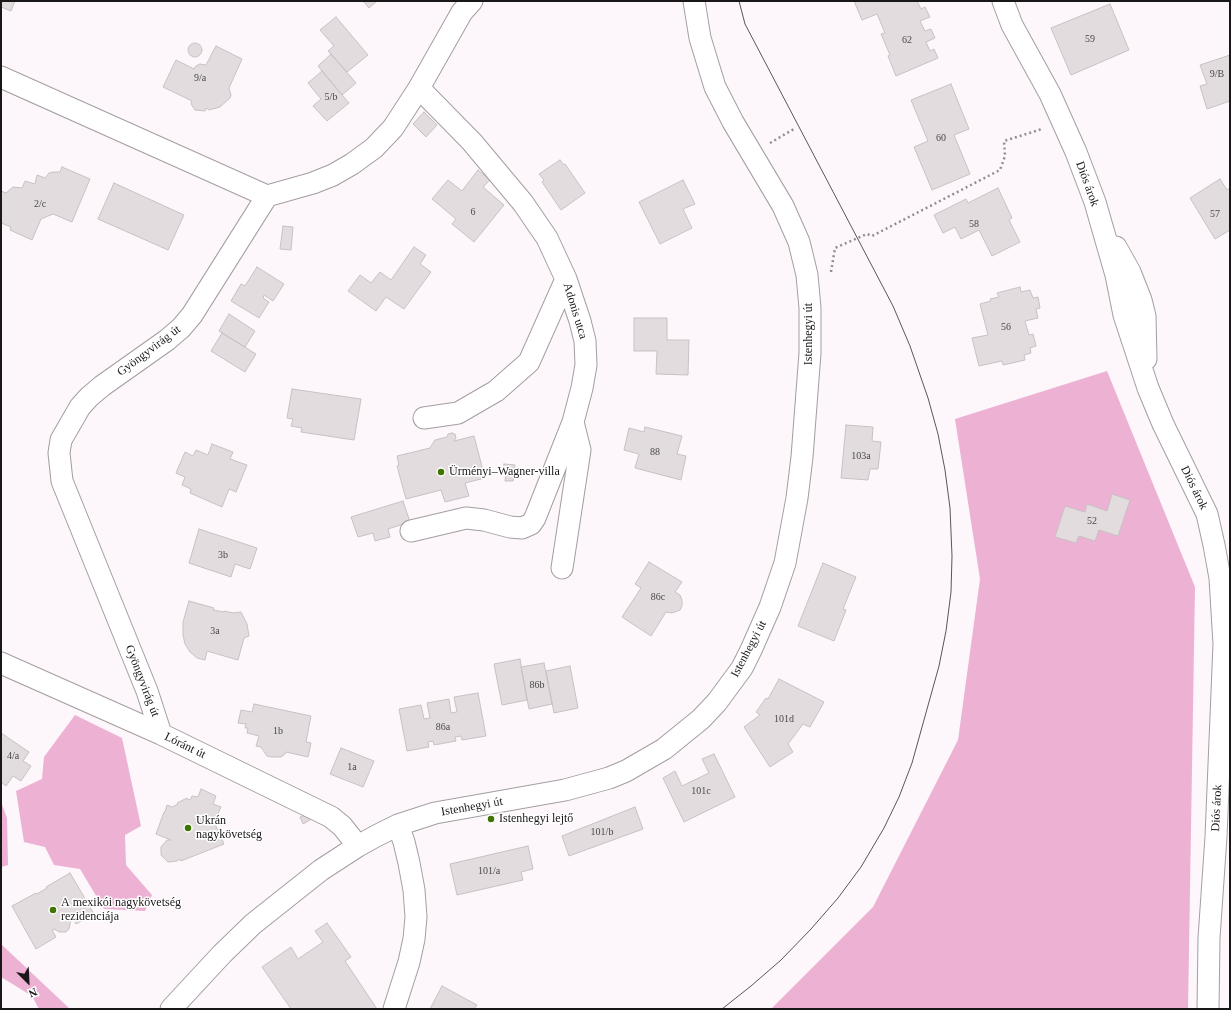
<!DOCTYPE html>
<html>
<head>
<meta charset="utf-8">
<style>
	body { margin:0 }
	#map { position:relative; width:1231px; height:1010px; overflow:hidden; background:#fdf6fa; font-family:Georgia,serif }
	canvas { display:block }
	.frame { position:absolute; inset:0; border:2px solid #1a1719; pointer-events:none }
	.north { position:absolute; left:8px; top:962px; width:40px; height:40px; -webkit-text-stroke:3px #fff; paint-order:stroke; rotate:156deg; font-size:11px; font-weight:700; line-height:16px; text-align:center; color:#1a1719 }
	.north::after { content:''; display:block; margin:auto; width:14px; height:18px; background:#1a1719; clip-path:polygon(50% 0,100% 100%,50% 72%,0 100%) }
</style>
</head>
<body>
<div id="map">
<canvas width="1231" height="1010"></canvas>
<div class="frame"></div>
<div class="north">N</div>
</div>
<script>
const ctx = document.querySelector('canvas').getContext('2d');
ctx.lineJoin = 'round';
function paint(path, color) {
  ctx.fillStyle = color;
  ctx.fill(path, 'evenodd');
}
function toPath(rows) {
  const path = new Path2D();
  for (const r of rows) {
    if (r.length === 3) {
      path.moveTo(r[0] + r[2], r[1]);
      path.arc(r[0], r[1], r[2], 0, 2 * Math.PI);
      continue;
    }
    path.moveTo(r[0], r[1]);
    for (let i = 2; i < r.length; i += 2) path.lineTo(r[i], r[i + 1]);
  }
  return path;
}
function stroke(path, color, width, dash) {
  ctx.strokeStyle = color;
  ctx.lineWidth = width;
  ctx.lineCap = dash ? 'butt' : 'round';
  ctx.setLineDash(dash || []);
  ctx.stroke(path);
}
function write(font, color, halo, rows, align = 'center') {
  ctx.font = font + ' Georgia,serif';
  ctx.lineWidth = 3;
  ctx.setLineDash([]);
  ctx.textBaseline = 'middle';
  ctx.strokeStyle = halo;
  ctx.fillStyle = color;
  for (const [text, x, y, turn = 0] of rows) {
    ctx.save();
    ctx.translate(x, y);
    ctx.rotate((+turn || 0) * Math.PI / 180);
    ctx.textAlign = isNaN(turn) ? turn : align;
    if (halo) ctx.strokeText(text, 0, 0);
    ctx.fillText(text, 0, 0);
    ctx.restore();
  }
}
paint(toPath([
	[1107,371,1195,587,1188,1009,771,1009,873,907,958,740,980,579,955,419],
	[75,715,122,738,141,826,125,835,126,865,152,895,145,911,104,909,80,869,54,865,45,847,24,842,16,791,42,779,44,757],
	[1,802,7,818,8,865,1,867],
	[1,944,70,1009,39,1009,32,996,1,977]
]), '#edb1d3');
const building = toPath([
	[1,1,15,1,11,11,1,7,1,1],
	[363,1,377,1,369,8,363,1],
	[854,1,917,1,921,9,925,7,930,17,920,21,925,31,931,29,935,38,926,42,930,51,934,49,938,58,896,76,888,56,890,55,881,34,885,33,877,14,862,20,854,1],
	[1110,4,1129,50,1071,75,1051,28,1110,4],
	[336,17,368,55,347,72,328,51,334,46,320,30,336,17],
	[195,50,7],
	[216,46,242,59,229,88,231,95,230,98,220,107,209,110,206,108,205,111,195,110,191,104,192,101,163,87,176,60,194,69,196,66,200,64,206,65,216,46],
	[331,54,356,83,342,95,318,66,331,54],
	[1230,55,1230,101,1207,109,1200,86,1207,84,1200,65,1230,55],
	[322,71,349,103,327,121,313,106,321,99,308,83,322,71],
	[951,84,969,129,954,135,970,174,932,190,914,147,928,141,911,100,951,84],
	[424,112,437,125,426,137,413,124,424,112],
	[560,160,564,165,565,164,585,193,561,210,542,182,544,180,539,174,560,160],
	[62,167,90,179,72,222,53,214,41,219,32,240,10,230,11,227,1,223,1,191,6,193,13,187,22,188,25,181,35,184,37,175,45,178,49,173,53,172,60,172,62,167],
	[478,170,490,180,483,187,504,205,474,242,452,224,456,219,432,199,448,180,462,191,478,170],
	[1220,179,1227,190,1230,188,1230,230,1215,239,1190,198,1220,179],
	[683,180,695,204,683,209,692,228,660,244,639,202,683,180],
	[114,183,184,215,168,250,98,219,114,183],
	[998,188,1012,218,1009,220,1020,242,992,256,979,230,961,239,955,227,943,233,934,215,966,199,968,203,998,188],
	[283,226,293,227,291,250,280,249,283,226],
	[414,247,426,255,420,264,431,272,404,309,386,297,376,311,348,291,360,275,371,283,380,272,391,280,414,247],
	[257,267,284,284,273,301,264,295,263,298,269,302,259,318,231,301,241,284,245,286,257,267],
	[1020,287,1021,292,1030,290,1033,298,1038,297,1040,308,1036,309,1038,318,1025,321,1029,335,1033,334,1036,346,1030,348,1031,353,1024,355,1025,360,1003,365,1002,361,979,366,972,338,988,335,980,304,991,301,990,299,999,297,997,293,1020,287],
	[229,314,255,331,245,347,219,331,229,314],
	[634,318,667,318,667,340,689,340,688,375,656,374,657,351,634,351,634,318],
	[222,333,256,354,245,372,211,351,222,333],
	[292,389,361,399,354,440,301,432,302,428,291,426,293,419,287,418,292,389],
	[846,425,873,427,872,441,881,442,878,469,870,469,868,480,841,478,846,425],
	[645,427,682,436,677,454,686,456,681,480,635,468,639,454,624,450,629,428,644,432,645,427],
	[452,433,455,434,456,438,454,441,474,436,485,478,465,483,469,496,445,502,441,490,406,499,397,466,399,465,397,456,430,448,435,440,447,437,448,434,452,433],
	[212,444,233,452,230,459,247,465,236,492,229,489,222,507,190,493,191,489,182,485,185,477,176,473,185,452,193,456,196,450,208,455,212,444],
	[504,464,515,465,513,481,505,481,506,471,503,471,504,464],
	[1112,494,1130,500,1118,536,1099,530,1095,541,1079,536,1076,543,1055,537,1065,506,1085,512,1087,504,1107,511,1112,494],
	[403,501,410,522,388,529,390,537,375,541,373,533,358,537,351,517,403,501],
	[199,529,257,548,250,569,235,564,231,577,189,563,199,529],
	[649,562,682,582,675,592,680,595,682,600,682,606,680,610,672,613,666,612,651,636,622,617,641,588,635,584,649,562],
	[823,563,856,577,843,609,846,610,834,641,798,626,823,563],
	[189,601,214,608,213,610,224,612,224,611,234,613,241,612,247,624,249,636,244,638,238,660,207,651,205,660,197,658,190,652,185,644,183,635,183,622,189,601],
	[520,659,527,700,502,705,494,664,520,659],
	[544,663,552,704,529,709,521,667,544,663],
	[570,666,578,708,554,713,546,671,570,666],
	[779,679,824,702,810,727,803,724,788,744,793,752,770,767,744,727,760,715,756,712,766,698,768,699,779,679],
	[478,693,486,736,462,740,461,736,455,737,456,741,434,745,433,741,428,742,429,747,407,751,399,709,421,705,424,719,430,718,427,703,449,699,451,713,457,712,454,697,478,693],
	[254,704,311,716,306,742,311,743,308,757,286,752,285,754,281,757,271,757,267,756,261,747,256,746,259,736,247,733,248,728,245,728,246,724,238,723,241,710,252,712,254,704],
	[1,733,29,752,23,761,31,766,21,781,13,776,6,786,1,782,1,733],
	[341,748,374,761,363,787,330,774,341,748],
	[714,754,735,797,684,822,663,778,675,771,682,786,709,773,702,759,714,754],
	[201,789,216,796,213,804,221,807,214,822,224,844,181,861,180,859,177,861,168,862,161,855,161,847,167,840,171,840,156,834,164,812,165,812,167,805,172,807,178,804,177,803,187,798,188,800,191,799,192,796,198,797,201,789],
	[635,807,643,829,569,856,562,836,635,807],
	[307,814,310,820,303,824,300,817,307,814],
	[528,846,533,869,521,872,523,880,457,895,450,864,528,846],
	[70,873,94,914,76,924,73,918,71,919,69,929,66,932,59,932,54,929,52,930,56,937,36,949,12,906,36,893,37,894,47,888,46,887,70,873],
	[327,923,351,957,345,961,377,1009,291,1009,262,967,291,947,298,959,323,942,315,931,327,923],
	[442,986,477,1005,474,1009,430,1009,442,986]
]);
paint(building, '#e2dcdf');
stroke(building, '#c7c1c4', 1);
const minor = toPath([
	[1003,1,1012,25,1050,94,1076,152,1095,202,1116,275,1124,315,1148,388,1163,424,1207,514,1214,545,1220,578,1224,644,1216,837,1209,938,1208,1009],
	[1,77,267,196],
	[267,196,313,183,333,175,352,164,374,148,393,128,419,88,462,12,472,1],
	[1116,247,1130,272,1141,300,1145,316,1146,359],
	[424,418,458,413,496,391,529,362,566,279],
	[411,531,466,518,484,520,510,527,522,528,531,524,535,518,573,422,582,388,586,365,585,341,580,321,566,279,547,238,523,203,472,142,419,88],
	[562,568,580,450,573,422],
	[1,663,161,734,331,817,342,826,358,846],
	[161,734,147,691,62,481,59,453,61,440,80,407,89,397,102,386,167,340,181,328,192,315,267,196],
	[171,1009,222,954,253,924,321,870,358,846,376,836,398,825,435,813,565,790,609,778,626,771,664,749,701,719,717,702,728,687,742,668,751,650,770,607,785,563,797,498,802,457,810,353,810,308,807,275,799,242,783,206,733,122,715,87,700,38,694,1],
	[394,1009,409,962,414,939,416,917,414,890,409,863,404,842,398,825]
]);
stroke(minor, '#a49ea1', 23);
stroke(toPath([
	[770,143,794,129],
	[831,272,835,248,867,234,872,236,1000,170,1005,156,1004,141,1042,129]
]), '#928d90', 2.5, [2, 3]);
stroke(minor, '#fff', 21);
stroke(toPath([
	[722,1009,751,986,781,960,811,929,838,898,861,867,884,828,899,797,912,763,939,666,946,631,951,592,952,556,950,508,945,470,938,434,928,398,910,346,893,306,745,24,739,1]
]), '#5a5558', 1);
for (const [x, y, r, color] of [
	[441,472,4,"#407400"],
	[491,819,4,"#407400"],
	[188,828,4,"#407400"],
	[53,910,4,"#407400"]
]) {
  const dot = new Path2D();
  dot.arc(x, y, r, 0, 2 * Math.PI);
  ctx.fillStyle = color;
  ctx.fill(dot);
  stroke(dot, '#fff', 1.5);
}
write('10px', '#4c484a', null, [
	["59",1090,39],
	["62",907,40],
	["9/B",1217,74],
	["9/a",200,78],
	["5/b",331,97],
	["60",941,138],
	["2/c",40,204],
	["6",473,212],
	["57",1215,214],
	["58",974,224],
	["56",1006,327],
	["88",655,452],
	["103a",861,456],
	["52",1092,521],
	["3b",223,555],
	["86c",658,597],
	["3a",215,631],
	["86b",537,685],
	["101d",784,719],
	["86a",443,727],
	["1b",278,731],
	["4/a",13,756],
	["1a",352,767],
	["101c",701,791],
	["101/b",602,832],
	["101/a",489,871]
]);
write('12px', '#1a1719', '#fff', [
	["Diós árok",1087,184,70],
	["Adonis utca",575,311,73],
	["Istenhegyi út",809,334,-90],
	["Gyöngyvirág út",149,351,-37],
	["Diós árok",1194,488,64],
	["Istenhegyi út",749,649,-62],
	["Gyöngyvirág út",142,681,69],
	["Lóránt út",185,746,26],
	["Istenhegyi út",472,807,-10],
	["Diós árok",1217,808,-87]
]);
write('12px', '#1a1719', '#fff', [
	["Ürményi–Wagner-villa",449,472],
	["Istenhegyi lejtő",499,819],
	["Ukrán",196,821],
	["nagykövetség",196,835],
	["A mexikói nagykövetség",61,903],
	["rezidenciája",61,917]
], 'left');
</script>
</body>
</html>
